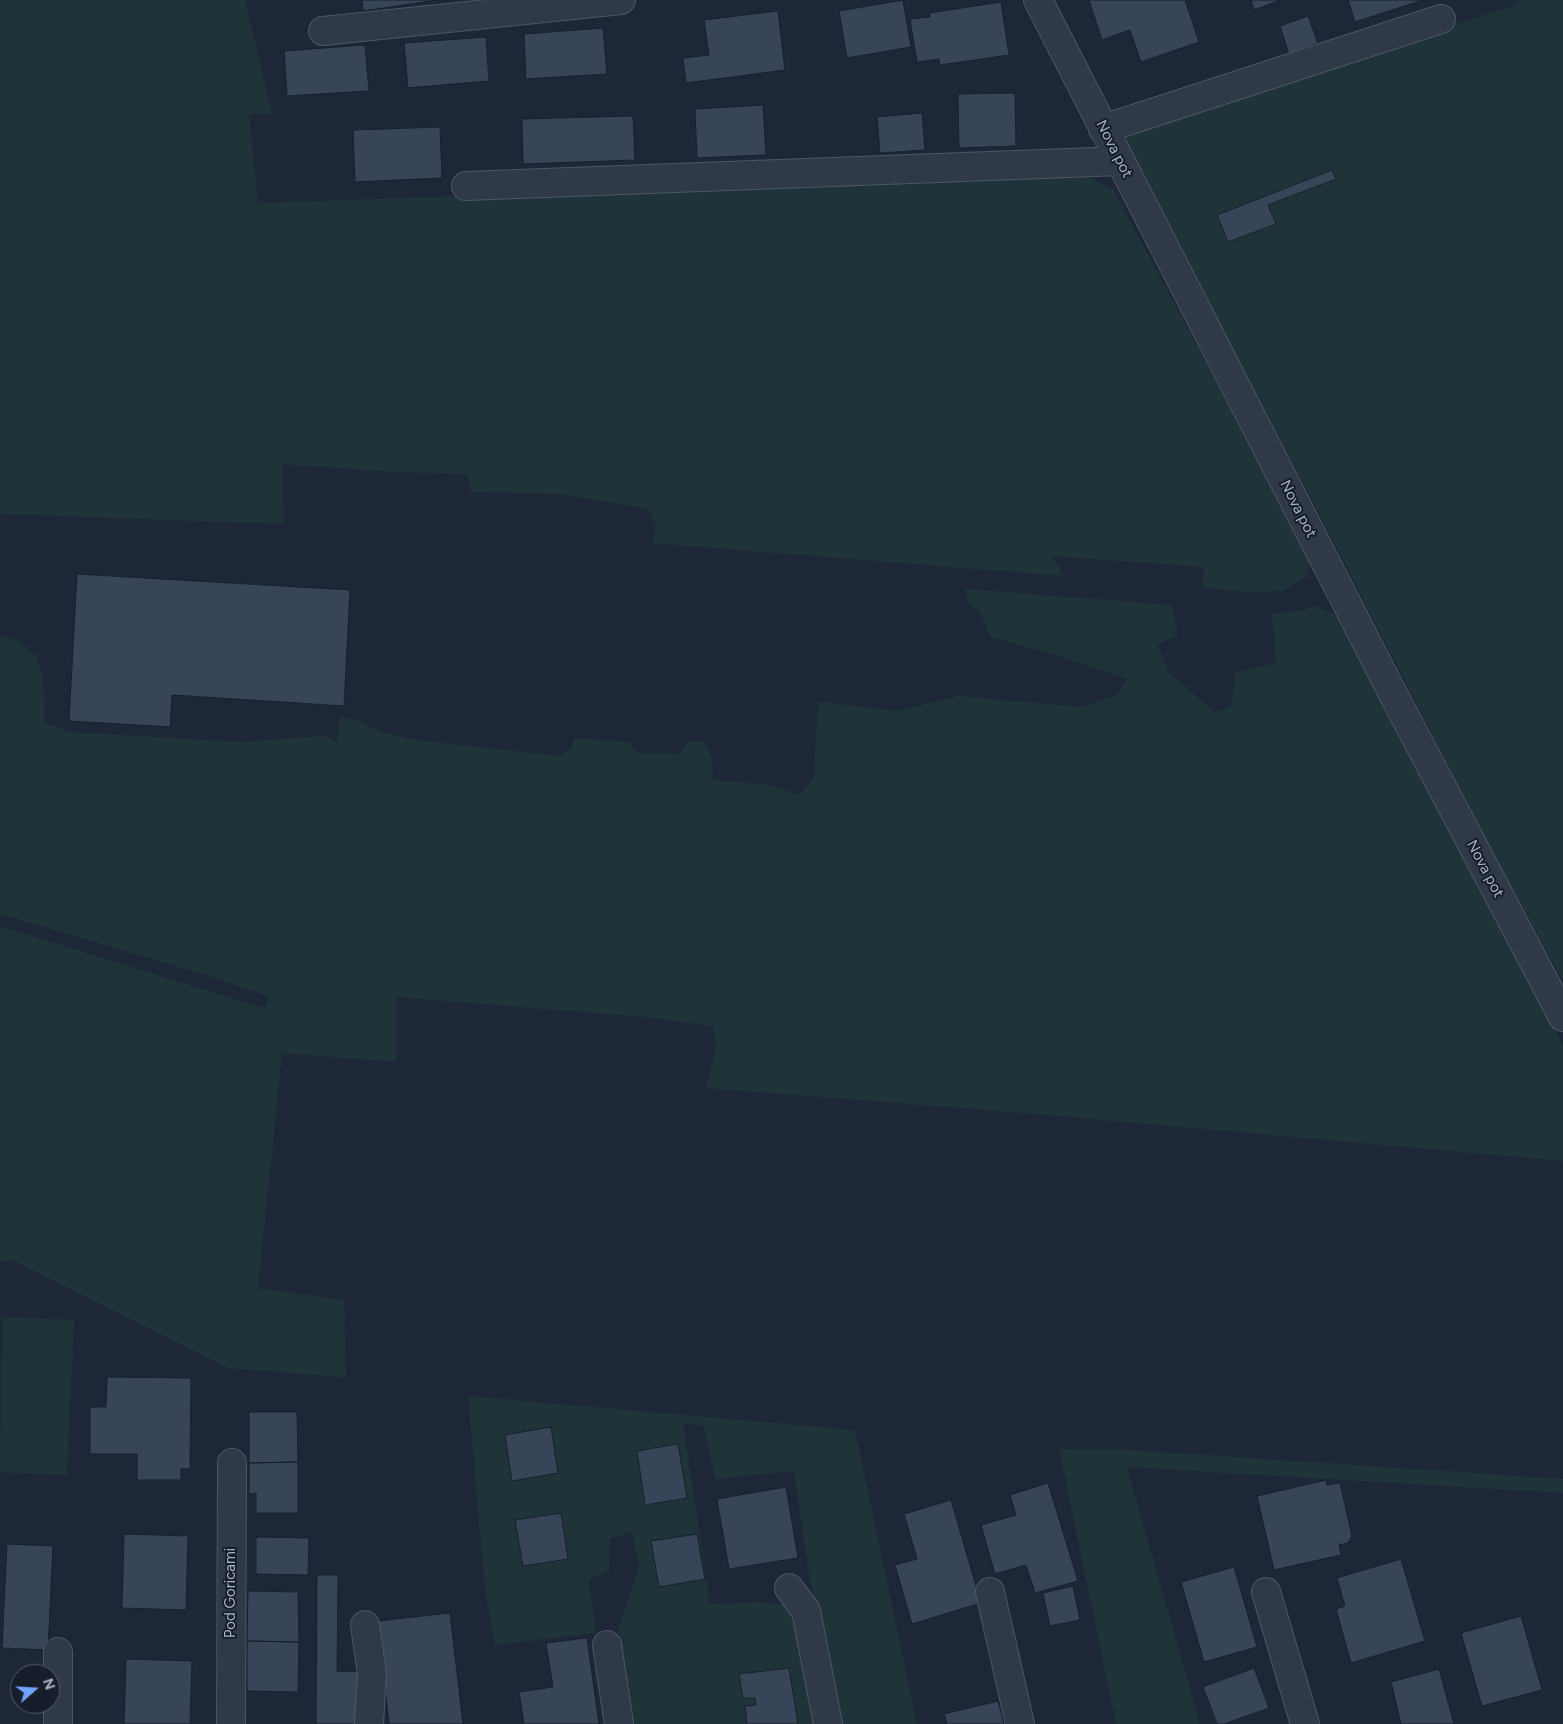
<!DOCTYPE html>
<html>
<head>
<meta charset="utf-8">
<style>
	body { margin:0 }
	#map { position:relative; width:1563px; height:1724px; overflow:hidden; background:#1d2737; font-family:Figtree,sans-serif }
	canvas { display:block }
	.north { position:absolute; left:10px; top:1664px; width:50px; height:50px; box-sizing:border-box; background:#161e2c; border:1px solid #515a6a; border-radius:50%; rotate:71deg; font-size:14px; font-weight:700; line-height:20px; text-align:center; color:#aab3c6 }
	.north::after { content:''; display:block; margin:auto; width:18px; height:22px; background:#75a4ff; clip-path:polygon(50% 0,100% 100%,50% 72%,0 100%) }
</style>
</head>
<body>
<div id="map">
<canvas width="1563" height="1724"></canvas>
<div class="north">N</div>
</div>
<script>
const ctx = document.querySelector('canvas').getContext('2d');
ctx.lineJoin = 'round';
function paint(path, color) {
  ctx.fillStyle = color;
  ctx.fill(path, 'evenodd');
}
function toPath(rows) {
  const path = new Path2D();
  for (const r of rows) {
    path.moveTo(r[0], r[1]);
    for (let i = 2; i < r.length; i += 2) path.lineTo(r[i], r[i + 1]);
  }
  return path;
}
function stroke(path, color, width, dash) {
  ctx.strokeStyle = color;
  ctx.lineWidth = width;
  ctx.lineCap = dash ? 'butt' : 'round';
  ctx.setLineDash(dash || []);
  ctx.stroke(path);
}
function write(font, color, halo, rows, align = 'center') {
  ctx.font = font + ' Figtree,sans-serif';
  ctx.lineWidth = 4;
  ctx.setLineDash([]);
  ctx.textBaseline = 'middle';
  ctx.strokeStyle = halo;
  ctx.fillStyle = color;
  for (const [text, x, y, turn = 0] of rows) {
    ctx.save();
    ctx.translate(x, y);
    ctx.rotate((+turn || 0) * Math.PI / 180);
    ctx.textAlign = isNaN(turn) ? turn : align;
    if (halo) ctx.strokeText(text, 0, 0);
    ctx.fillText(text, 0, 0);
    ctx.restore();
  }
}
paint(toPath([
	[0,0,245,0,272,113,249,115,258,203,1085,175,1113,189,1271,484,1310,564,1306,577,1283,591,1246,592,1202,588,1204,567,1052,556,1064,576,652,543,656,526,649,509,559,494,471,492,466,474,377,471,282,464,284,524,0,514],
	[1517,0,1563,0,1563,981,1484,836,1317,509,1189,268,1124,137,1299,75,1518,4],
	[965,589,1172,605,1178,635,1157,645,1169,673,1215,712,1231,707,1235,672,1276,663,1272,614,1300,611,1315,606,1336,615,1563,1045,1563,1161,1025,1113,706,1088,716,1047,713,1026,645,1017,396,997,396,1062,282,1053,258,1288,344,1300,346,1379,328,1376,228,1368,12,1260,0,1262,0,926,264,1008,270,997,209,976,0,914,0,635,21,642,35,656,43,676,45,723,69,732,242,742,323,736,337,742,339,717,358,720,381,732,423,741,560,756,571,748,574,738,629,742,637,753,678,754,690,741,704,742,712,758,713,780,770,785,800,795,814,777,818,701,896,711,958,696,1081,707,1117,695,1127,679,1052,654,990,637,980,612,969,605],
	[2,1317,74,1320,67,1475,0,1472],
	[468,1396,855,1430,917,1724,837,1724,817,1607,810,1582,794,1471,715,1479,704,1426,683,1423,710,1604,759,1602,788,1605,796,1623,817,1724,633,1724,618,1631,639,1568,632,1531,610,1539,609,1571,589,1580,596,1633,495,1645,485,1590],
	[1059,1449,1131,1450,1563,1479,1563,1493,1127,1467,1200,1724,1116,1724]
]), '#1f3439');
const building = toPath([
	[362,0,438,0,363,11,362,0],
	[903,0,911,47,847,58,839,11,903,0],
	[1089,0,1185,0,1199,42,1141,62,1130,30,1102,40,1089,0],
	[1251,0,1281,0,1254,10,1251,0],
	[1348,0,1423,0,1355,22,1348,0],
	[1001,2,1009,55,940,65,939,59,917,62,910,19,930,17,929,13,1001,2],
	[778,11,785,70,686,83,683,58,709,55,704,20,778,11],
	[1308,16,1318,43,1289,54,1280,26,1308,16],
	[603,28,607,74,526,79,524,34,603,28],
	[486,37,489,81,408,88,404,43,486,37],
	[365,45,369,91,287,96,284,51,365,45],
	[1015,93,1016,146,959,148,958,94,1015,93],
	[763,105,766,155,697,158,695,109,763,105],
	[922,113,925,150,880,153,877,117,922,113],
	[633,116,635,160,523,164,522,119,633,116],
	[440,127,442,178,355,182,353,130,440,127],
	[1332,170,1336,179,1268,205,1276,224,1228,242,1217,215,1332,170],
	[77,574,350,590,344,706,172,695,170,727,69,721,77,574],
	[107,1377,191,1378,190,1469,181,1469,181,1480,137,1480,137,1454,90,1454,90,1407,106,1407,107,1377],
	[249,1412,297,1412,298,1462,249,1463,249,1412],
	[551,1427,558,1473,512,1481,505,1435,551,1427],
	[678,1444,687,1498,645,1505,637,1451,678,1444],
	[298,1462,298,1513,256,1513,256,1493,249,1494,249,1463,298,1462],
	[1326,1480,1327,1485,1340,1483,1352,1536,1348,1543,1339,1545,1341,1555,1274,1570,1257,1496,1326,1480],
	[1048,1483,1078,1581,1035,1593,1026,1565,995,1574,981,1525,1016,1515,1010,1495,1048,1483],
	[786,1487,798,1558,729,1569,717,1499,786,1487],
	[951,1500,981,1603,912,1624,895,1565,917,1559,904,1514,951,1500],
	[561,1513,568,1559,523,1566,515,1520,561,1513],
	[124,1534,188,1536,186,1610,122,1608,124,1534],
	[697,1534,705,1579,659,1587,651,1541,697,1534],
	[256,1537,309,1538,308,1575,256,1574,256,1537],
	[7,1544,53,1546,48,1650,2,1648,7,1544],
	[1401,1559,1425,1641,1351,1663,1336,1609,1345,1606,1337,1578,1401,1559],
	[1234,1567,1257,1647,1204,1662,1181,1582,1234,1567],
	[317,1575,338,1575,337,1671,360,1672,360,1724,316,1724,317,1575],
	[1073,1586,1080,1620,1050,1626,1043,1593,1073,1586],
	[248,1591,298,1592,299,1642,247,1641,248,1591],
	[450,1613,463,1724,389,1724,378,1621,450,1613],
	[1521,1616,1542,1690,1482,1706,1461,1633,1521,1616],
	[587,1638,599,1724,524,1724,519,1692,553,1687,546,1643,587,1638],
	[247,1641,299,1642,298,1692,247,1691,247,1641],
	[126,1659,192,1661,190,1724,124,1724,126,1659],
	[789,1668,798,1724,747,1724,745,1706,756,1705,755,1698,743,1698,739,1674,789,1668],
	[1254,1668,1269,1708,1224,1724,1217,1724,1203,1687,1254,1668],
	[1439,1669,1454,1724,1401,1724,1391,1682,1439,1669],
	[998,1701,1004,1724,947,1724,944,1714,998,1701]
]);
paint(building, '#384559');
stroke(building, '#18202e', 1);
const minor = toPath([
	[1038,0,1390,688,1563,1017],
	[323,31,621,0],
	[1103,129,1441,19],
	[466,186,1120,161],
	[789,1588,806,1611,828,1724],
	[990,1592,1020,1724],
	[1266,1592,1305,1724],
	[365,1625,372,1674,369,1724],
	[607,1645,619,1724],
	[58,1652,58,1724],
	[231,1724,232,1463]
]);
stroke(minor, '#4e5666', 30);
stroke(minor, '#303948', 28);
write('15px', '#aab3c6', '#161e2c', [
	["Nova pot",1114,149,63],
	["Nova pot",1298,509,63],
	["Nova pot",1485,869,62],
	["Pod Goricami",231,1593,-90]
]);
</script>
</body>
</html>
